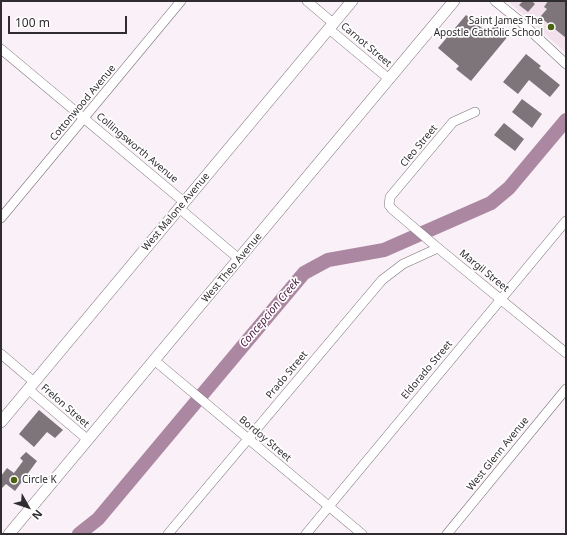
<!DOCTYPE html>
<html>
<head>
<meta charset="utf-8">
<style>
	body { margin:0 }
	#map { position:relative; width:567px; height:535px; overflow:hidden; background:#faf0f7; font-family:"Noto Sans",sans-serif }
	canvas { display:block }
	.frame { position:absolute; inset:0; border:2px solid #302c2f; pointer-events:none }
	.north { position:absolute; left:8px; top:487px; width:40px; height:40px; -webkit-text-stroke:3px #fff; paint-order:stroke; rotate:130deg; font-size:11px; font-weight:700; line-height:16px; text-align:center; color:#302c2f }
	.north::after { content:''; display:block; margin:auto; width:14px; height:18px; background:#302c2f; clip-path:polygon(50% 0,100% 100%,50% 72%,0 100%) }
	.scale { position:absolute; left:8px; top:16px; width:119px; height:18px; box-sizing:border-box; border:2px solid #302c2f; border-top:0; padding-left:5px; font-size:12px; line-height:14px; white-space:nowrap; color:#302c2f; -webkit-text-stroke:3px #fff; paint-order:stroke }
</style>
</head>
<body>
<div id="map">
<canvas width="567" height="535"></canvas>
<div class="frame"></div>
<div class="north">N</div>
<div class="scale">100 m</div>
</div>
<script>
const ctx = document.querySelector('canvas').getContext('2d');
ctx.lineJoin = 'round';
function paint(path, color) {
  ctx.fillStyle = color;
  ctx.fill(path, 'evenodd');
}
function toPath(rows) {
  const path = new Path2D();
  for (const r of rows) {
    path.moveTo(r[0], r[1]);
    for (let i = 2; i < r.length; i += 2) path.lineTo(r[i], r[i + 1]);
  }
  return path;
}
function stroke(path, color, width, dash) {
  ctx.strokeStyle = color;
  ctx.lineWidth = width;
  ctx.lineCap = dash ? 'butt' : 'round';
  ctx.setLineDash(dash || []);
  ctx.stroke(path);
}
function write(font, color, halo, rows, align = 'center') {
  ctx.font = font + ' "Noto Sans",sans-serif';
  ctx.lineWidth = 3.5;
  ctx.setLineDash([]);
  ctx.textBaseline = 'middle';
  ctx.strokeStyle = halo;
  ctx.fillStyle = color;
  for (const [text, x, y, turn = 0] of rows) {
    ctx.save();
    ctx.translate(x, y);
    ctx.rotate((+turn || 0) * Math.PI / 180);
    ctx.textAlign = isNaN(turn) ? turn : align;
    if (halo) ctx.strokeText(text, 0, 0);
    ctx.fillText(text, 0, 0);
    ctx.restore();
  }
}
paint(toPath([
	[508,1,566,1,566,53]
]), '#f2e1ed');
stroke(toPath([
	[79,534,98,519,304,273,328,260,384,250,491,203,509,188,566,120]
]), '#ab87a2', 14);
paint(toPath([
	[523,1,532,1,535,4,528,12,519,5],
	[548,1,566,1,566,38,540,17,547,9,544,7],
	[466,15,488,33,495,25,509,35,471,81,456,69,459,66,438,48],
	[526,54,541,66,539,68,560,85,550,97,529,80,518,94,503,82],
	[522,99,542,114,532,128,512,112],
	[504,123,524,139,515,151,494,135],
	[39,410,63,430,55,438,47,432,34,447,19,434],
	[26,452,37,461,15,491,6,484,1,489,1,476,7,468,14,473,23,461,20,458]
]), '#7e757b');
const minor = toPath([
	[307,1,333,23],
	[495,1,521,22,566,64],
	[329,29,389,79],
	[1,49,184,202],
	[475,112,453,122,390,197,389,205,392,209,438,248,566,353],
	[179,208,239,259],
	[1,218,181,1],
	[1,354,34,382],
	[154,360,362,534],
	[28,389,88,440],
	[168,534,382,280,403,264,438,248],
	[306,534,566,221],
	[447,534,566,389]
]);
const tertiary = toPath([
	[1,422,352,1],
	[9,534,454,1]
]);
stroke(minor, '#797077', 10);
stroke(tertiary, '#797077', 12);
stroke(minor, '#fff', 9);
stroke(tertiary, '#fff', 11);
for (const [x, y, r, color] of [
	[551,27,4,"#4b6210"],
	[14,480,4,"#4b6210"]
]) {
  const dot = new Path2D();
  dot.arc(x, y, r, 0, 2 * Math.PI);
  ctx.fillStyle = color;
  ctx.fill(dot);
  stroke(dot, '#fff', 1.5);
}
write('10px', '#302c2f', '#fff', [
	["Saint James The",543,21],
	["Apostle Catholic School",543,33],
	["Circle K",22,480,"left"]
], 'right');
write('10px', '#302c2f', '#fff', [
	["Carnot Street",366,45,40],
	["Cottonwood Avenue",83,103,-50],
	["Cleo Street",419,146,-50],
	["Collingsworth Avenue",137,148,40],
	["West Malone Avenue",176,212,-50],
	["West Theo Avenue",232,268,-50],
	["Margil Street",484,271,39],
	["Eldorado Street",427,370,-50],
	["Prado Street",287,375,-50],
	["Frelon Street",65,406,41],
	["Bordoy Street",265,439,40],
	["West Glenn Avenue",498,454,-51]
]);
write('italic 11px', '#4a1b41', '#fff', [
	["Concepcion Creek",270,313,-50]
]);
</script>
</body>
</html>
